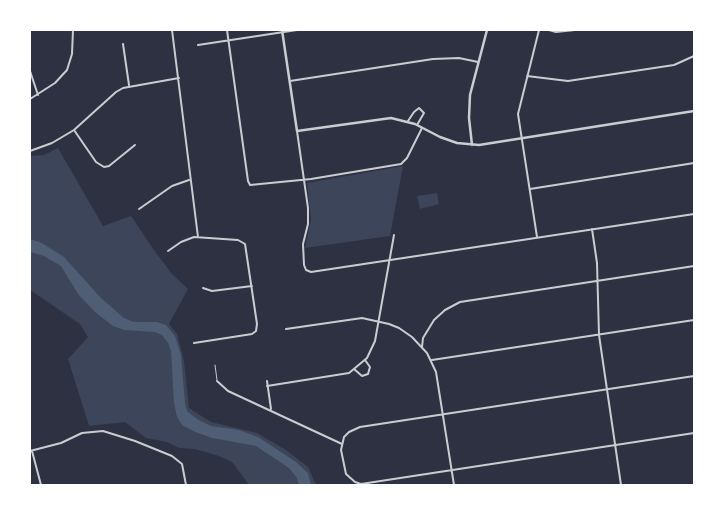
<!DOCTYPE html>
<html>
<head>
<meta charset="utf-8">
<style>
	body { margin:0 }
	#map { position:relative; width:724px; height:515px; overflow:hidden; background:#2d3142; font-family:Lora,serif }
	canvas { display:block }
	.frame { position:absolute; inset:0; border:31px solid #fff; pointer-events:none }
</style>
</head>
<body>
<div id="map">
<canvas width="724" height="515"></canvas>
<div class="frame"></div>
</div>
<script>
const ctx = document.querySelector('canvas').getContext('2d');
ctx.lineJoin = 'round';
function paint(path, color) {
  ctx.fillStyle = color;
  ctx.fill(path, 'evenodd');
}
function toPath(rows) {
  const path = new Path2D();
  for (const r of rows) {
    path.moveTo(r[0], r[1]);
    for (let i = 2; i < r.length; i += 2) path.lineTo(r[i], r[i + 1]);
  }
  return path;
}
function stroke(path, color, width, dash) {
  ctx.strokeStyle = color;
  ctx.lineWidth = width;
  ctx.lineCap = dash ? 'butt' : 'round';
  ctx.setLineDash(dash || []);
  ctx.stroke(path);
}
paint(toPath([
	[58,148,103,226,131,216,154,250,172,274,188,289,169,324,177,334,184,361,189,408,211,422,257,433,286,450,308,467,316,485,249,485,232,462,219,456,195,449,179,448,167,442,146,438,125,422,89,426,68,359,88,337,80,324,30,290,30,156,44,155],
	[403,166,390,236,305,248,311,219,307,183],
	[437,193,439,204,420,209,417,196]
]), '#3c4559');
paint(toPath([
	[30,239,42,243,64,257,100,297,124,318,134,322,157,322,166,325,175,336,181,355,185,403,187,411,197,419,211,426,239,430,258,437,296,462,308,473,311,485,299,485,297,478,289,468,256,446,212,438,195,432,182,425,177,417,174,403,171,351,168,343,162,335,155,332,124,330,113,326,95,312,78,294,61,266,44,256,30,252]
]), '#4f5d75');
stroke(toPath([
	[215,365,217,380]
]), '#caccd0', 1);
stroke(toPath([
	[172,30,198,237],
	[227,30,248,181,250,185,311,179,401,164,407,158,422,128],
	[549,30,556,32,575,30],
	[123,44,129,85],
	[198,45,297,30],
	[30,71,38,95],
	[527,76,568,81,674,65,694,56],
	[290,81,433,59,459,58,478,62],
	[30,99,55,83,67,70,72,54,73,30],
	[408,121,414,112,419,108,424,113,417,125],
	[74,130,96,162,104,167,109,166,135,145],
	[297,131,308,208,308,224,303,244,304,265,306,270,311,272,694,214],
	[30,151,52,143,74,130,116,92,123,88,179,78],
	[530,189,694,163],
	[139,209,172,186,189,180],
	[592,229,597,263,599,335,621,485],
	[537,237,518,114,539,30],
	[168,251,181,242,194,237,238,240,245,244,257,324,256,331,252,334,194,343],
	[203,288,212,291,252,286],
	[286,329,362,318,389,324,399,328,412,337,427,353,436,372,454,485],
	[422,347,423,338,434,320,445,310,460,302,694,266],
	[432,360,694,320],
	[354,369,362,376,368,374,370,367,365,360],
	[694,376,360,427,349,432,344,437,341,450,346,474,355,482,361,484,694,433],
	[217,381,228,391,342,444],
	[267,381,271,409],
	[267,386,349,373,367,358,375,341,394,235],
	[30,451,61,443,82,433,103,431,135,441,172,456,182,464,186,485],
	[32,451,41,485]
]), '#caccd0', 2);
stroke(toPath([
	[282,30,297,131,391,118,415,124,440,137,457,143,479,145,694,111],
	[472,145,469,118,470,95,487,30]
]), '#caccd0', 2.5);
</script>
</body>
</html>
